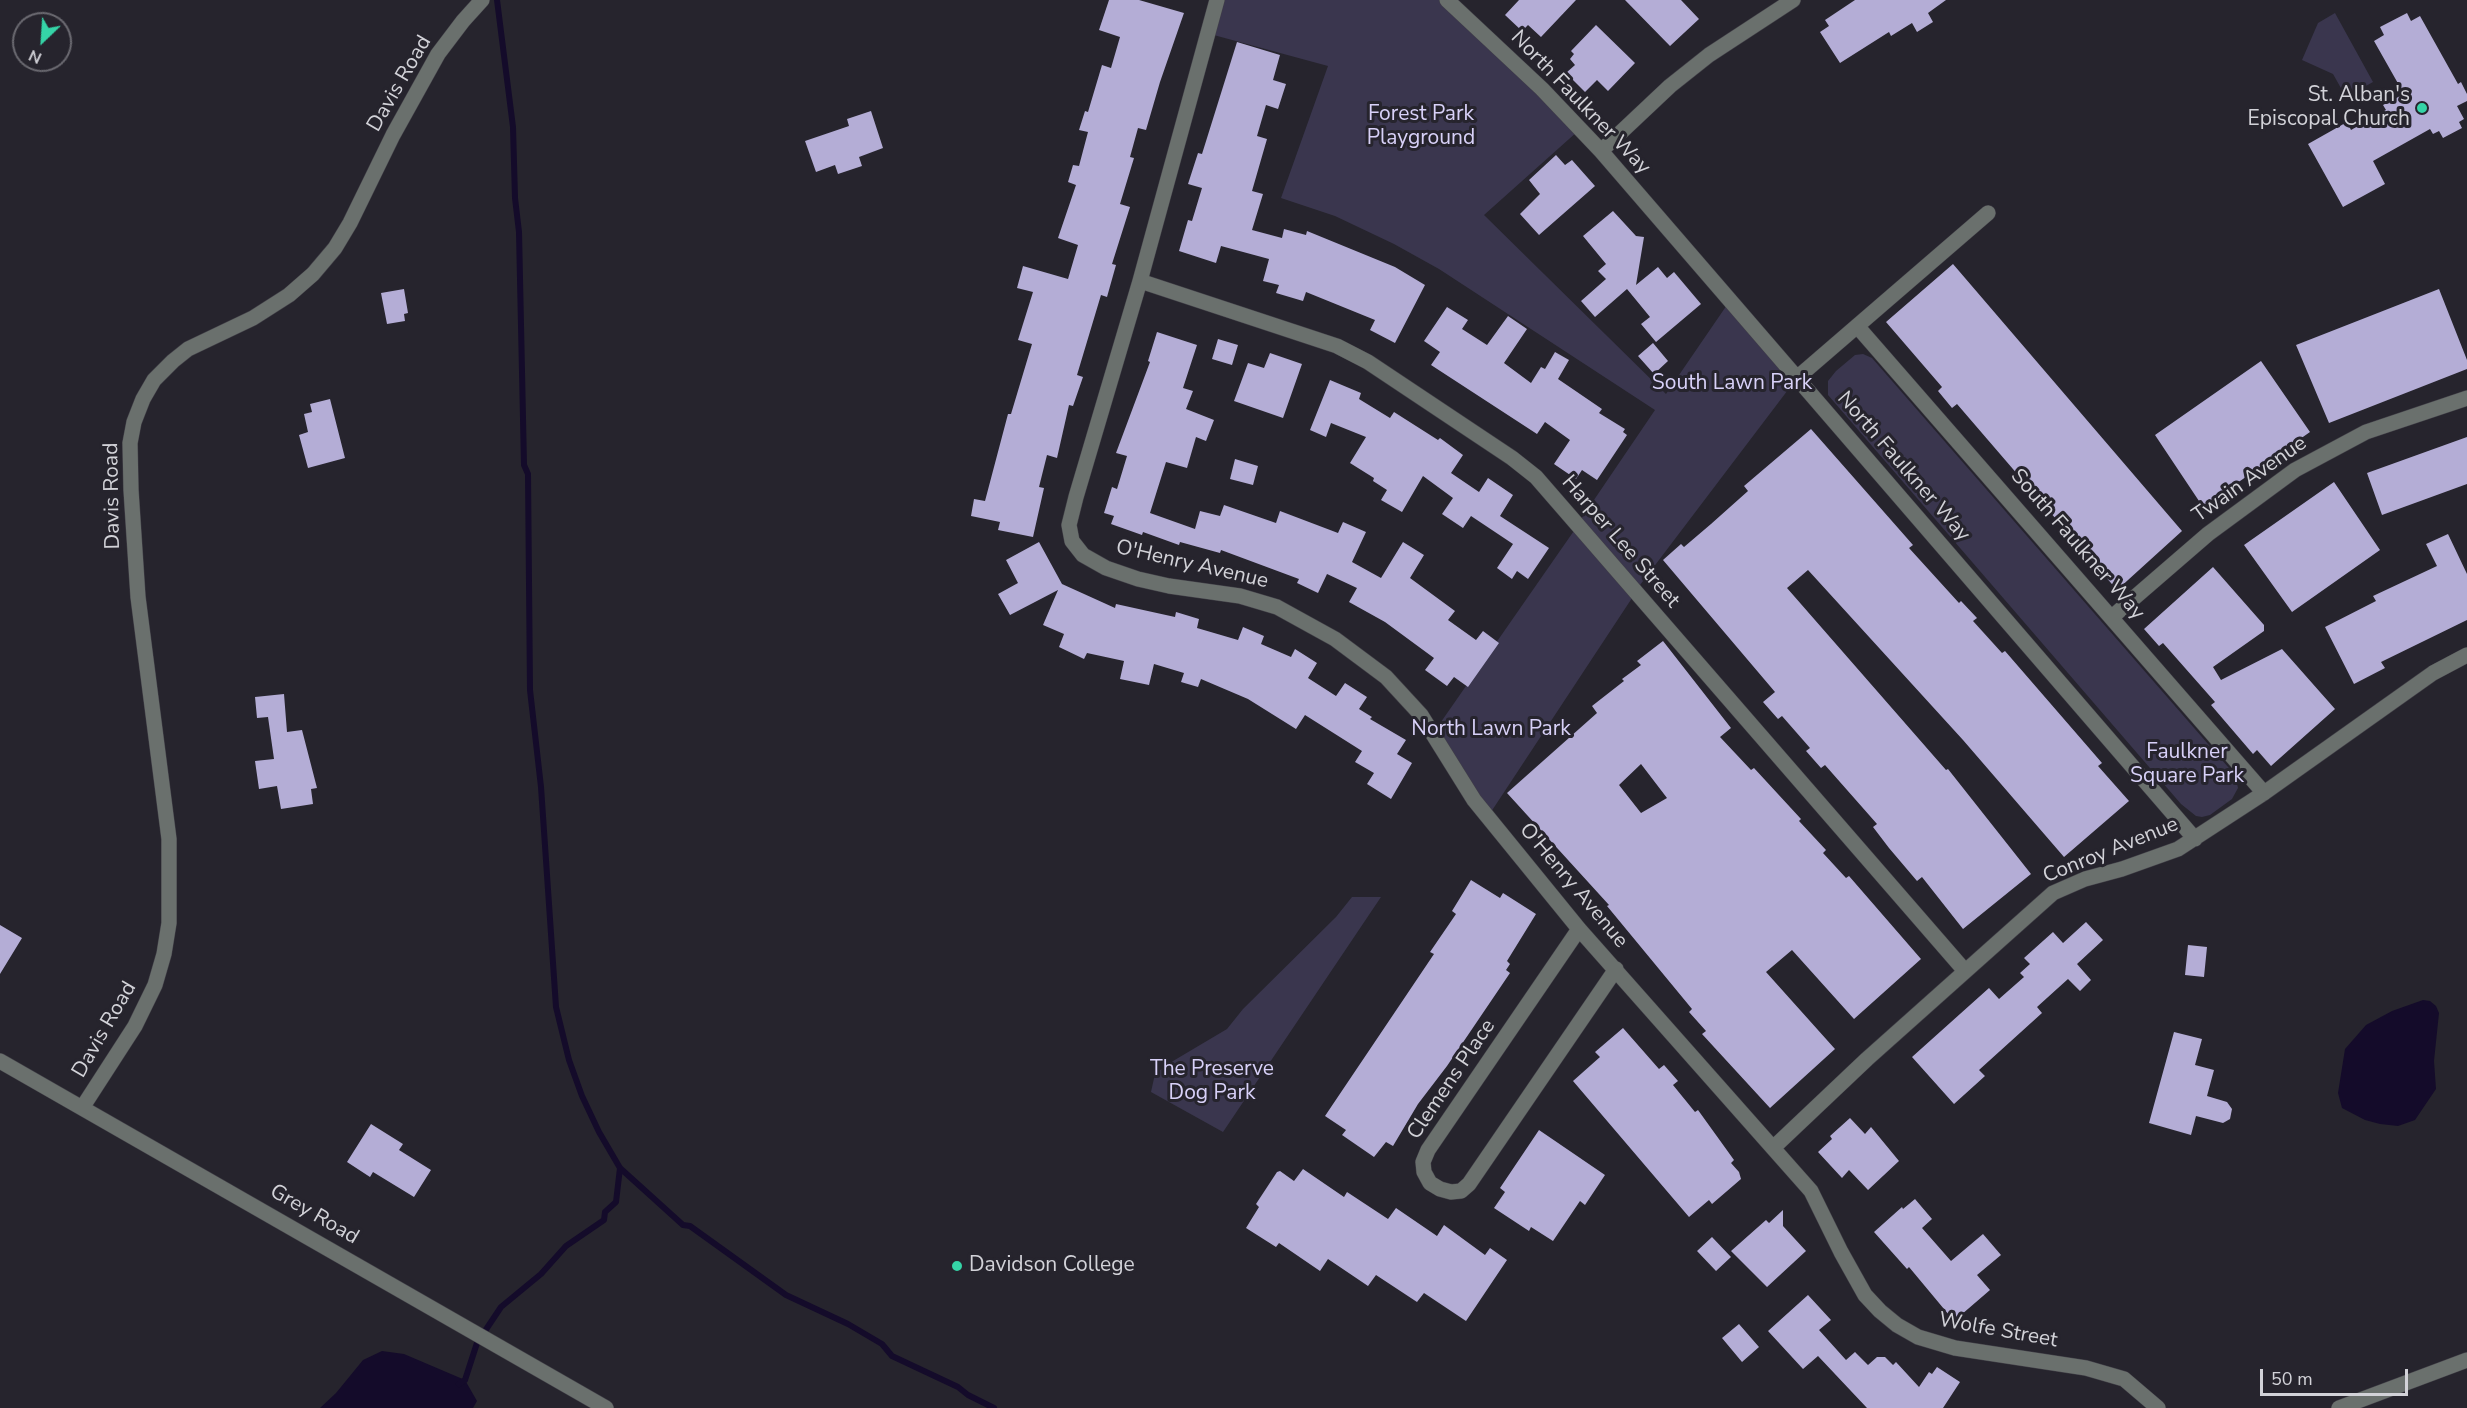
<!DOCTYPE html>
<html>
<head>
<meta charset="utf-8">
<style>
	body { margin:0 }
	#map { position:relative; width:2467px; height:1408px; overflow:hidden; background:#26242d; font-family:"Nunito Sans",sans-serif }
	canvas { display:block }
	.north { position:absolute; left:12px; top:12px; width:60px; height:60px; box-sizing:border-box; background:#26242d; border:2px solid #6b6a71; border-radius:50%; rotate:205deg; font-size:16px; font-weight:700; line-height:24px; text-align:center; color:#d2d2d8 }
	.north::after { content:''; display:block; margin:auto; width:21px; height:27px; background:#35d4a7; clip-path:polygon(50% 0,100% 100%,50% 72%,0 100%) }
	.scale { position:absolute; left:2260px; top:1369px; width:148px; height:27px; box-sizing:border-box; border:3px solid #d2d2d8; border-top:0; padding-left:8px; font-size:18px; line-height:21px; white-space:nowrap; color:#d2d2d8; -webkit-text-stroke:4px #26242d; paint-order:stroke }
</style>
</head>
<body>
<div id="map">
<canvas width="2467" height="1408"></canvas>
<div class="north">N</div>
<div class="scale">50 m</div>
</div>
<script>
const ctx = document.querySelector('canvas').getContext('2d');
ctx.lineJoin = 'round';
function paint(path, color) {
  ctx.fillStyle = color;
  ctx.fill(path, 'evenodd');
}
function toPath(rows) {
  const path = new Path2D();
  for (const r of rows) {
    path.moveTo(r[0], r[1]);
    for (let i = 2; i < r.length; i += 2) path.lineTo(r[i], r[i + 1]);
  }
  return path;
}
function stroke(path, color, width, dash) {
  ctx.strokeStyle = color;
  ctx.lineWidth = width;
  ctx.lineCap = dash ? 'butt' : 'round';
  ctx.setLineDash(dash || []);
  ctx.stroke(path);
}
function write(font, color, halo, rows, align = 'center') {
  ctx.font = font + ' "Nunito Sans",sans-serif';
  ctx.lineWidth = 6;
  ctx.setLineDash([]);
  ctx.textBaseline = 'middle';
  ctx.strokeStyle = halo;
  ctx.fillStyle = color;
  for (const [text, x, y, turn = 0] of rows) {
    ctx.save();
    ctx.translate(x, y);
    ctx.rotate((+turn || 0) * Math.PI / 180);
    ctx.textAlign = isNaN(turn) ? turn : align;
    if (halo) ctx.strokeText(text, 0, 0);
    ctx.fillText(text, 0, 0);
    ctx.restore();
  }
}
paint(toPath([
	[1219,0,1444,0,1578,131,1484,215,1666,394,1729,302,1797,378,1637,589,1579,522,1655,410,1439,269,1394,244,1335,216,1281,198,1328,66,1210,34],
	[2335,13,2373,82,2346,97,2333,74,2302,60,2318,23],
	[1863,354,1872,358,2235,775,2238,788,2232,799,2210,815,2202,817,2196,816,2181,804,1828,395,1828,381,1836,371,1855,355],
	[1578,525,1636,592,1489,815,1434,732],
	[1352,897,1381,897,1223,1132,1151,1092,1155,1074,1168,1064,1227,1029,1243,1009,1336,917]
]), '#3a364e');
paint(toPath([
	[2423,1000,2430,1001,2436,1006,2439,1013,2434,1061,2436,1089,2415,1120,2398,1126,2380,1124,2365,1120,2342,1108,2338,1093,2345,1049,2366,1025,2392,1011],
	[382,1351,404,1354,465,1380,477,1401,473,1408,320,1408,336,1393,363,1360]
]), '#140b2a');
stroke(toPath([
	[497,0,513,127,515,198,519,232,524,465,528,474,530,690,541,787,556,1007,569,1060,582,1096,599,1132,620,1168,683,1225,690,1226,786,1295,848,1324,882,1344,892,1356,958,1387,968,1395,994,1408],
	[459,1384,465,1380,477,1343,501,1307,541,1274,566,1246,604,1220,605,1212,616,1202,620,1168]
]), '#140b2a', 6);
paint(toPath([
	[1109,0,1139,0,1184,13,1160,82,1146,130,1138,128,1130,157,1134,158,1120,204,1130,207,1112,264,1116,265,1107,297,1101,295,1077,375,1083,377,1073,406,1069,405,1057,458,1047,455,1039,487,1044,488,1033,537,998,530,1000,522,971,516,974,499,985,501,1008,414,1011,414,1032,344,1018,340,1033,292,1017,288,1023,266,1068,279,1078,245,1058,238,1076,185,1068,182,1073,165,1079,166,1088,132,1079,130,1085,111,1088,112,1102,65,1111,68,1120,37,1099,30],
	[1519,0,1576,0,1541,37,1528,25,1522,31,1505,15],
	[1625,0,1681,0,1699,19,1670,46],
	[1855,0,1946,0,1928,13,1933,22,1917,32,1912,23,1891,36,1889,32,1840,63,1820,32,1829,26,1825,20],
	[2407,13,2411,21,2420,16,2458,84,2461,82,2467,94,2467,101,2457,106,2464,119,2459,122,2462,128,2443,138,2439,131,2433,134,2430,129,2373,161,2385,184,2343,207,2308,144,2347,122,2351,130,2386,110,2383,105,2404,94,2374,41,2384,35,2380,27],
	[1596,25,1635,63,1608,91,1597,80,1585,92,1566,73,1575,65,1570,59,1574,54,1571,51],
	[1237,42,1280,55,1273,80,1286,84,1278,109,1266,105,1257,136,1267,139,1252,191,1263,194,1252,230,1282,238,1284,229,1306,235,1307,231,1395,267,1425,285,1395,343,1370,330,1375,320,1306,292,1303,301,1276,293,1279,285,1263,281,1269,259,1221,246,1216,263,1179,251,1188,220,1192,221,1202,188,1188,184,1198,153,1202,154],
	[871,111,883,148,859,157,862,166,838,174,835,165,816,172,805,141,849,126,847,119],
	[1556,155,1565,165,1572,160,1595,186,1539,235,1520,214,1540,194,1529,180],
	[1613,211,1636,236,1644,237,1636,285,1658,267,1667,278,1674,272,1701,304,1656,342,1641,324,1650,317,1627,289,1595,317,1581,301,1606,279,1598,271,1606,264,1583,236],
	[1953,264,2182,531,2117,590,1957,404,1952,408,1938,391,1942,387,1886,322],
	[404,289,408,313,404,314,405,321,387,324,381,293],
	[2439,289,2467,360,2467,369,2329,423,2296,345],
	[1447,307,1468,320,1462,329,1487,345,1508,316,1527,329,1504,363,1531,383,1541,367,1545,369,1555,352,1569,360,1558,379,1602,409,1599,413,1625,429,1623,432,1627,435,1597,480,1582,470,1576,479,1554,464,1570,440,1545,422,1537,434,1431,365,1440,352,1424,341],
	[1157,332,1197,345,1183,388,1193,391,1186,409,1214,420,1206,441,1196,437,1187,468,1166,462,1150,513,1195,529,1200,511,1220,516,1224,505,1276,523,1280,511,1338,533,1343,522,1366,532,1352,562,1381,578,1403,542,1424,555,1410,578,1455,611,1448,620,1476,640,1483,631,1499,643,1468,687,1454,677,1447,686,1425,670,1434,658,1385,622,1349,602,1357,588,1327,574,1318,593,1297,583,1299,579,1221,550,1220,553,1180,542,1179,545,1143,532,1142,535,1111,524,1114,516,1104,513,1112,487,1117,489,1127,456,1116,453,1150,362,1148,361],
	[1218,339,1238,345,1232,365,1212,359],
	[1653,343,1668,361,1654,374,1638,356],
	[1270,353,1302,364,1283,418,1234,401,1248,363,1264,368],
	[2261,361,2310,432,2203,507,2155,435],
	[1330,380,1361,393,1359,399,1390,418,1394,412,1438,440,1440,438,1463,455,1451,473,1479,492,1488,478,1513,495,1500,516,1549,548,1528,579,1517,571,1512,579,1497,568,1513,544,1471,516,1463,528,1442,514,1453,498,1423,476,1402,512,1381,500,1387,490,1373,481,1374,478,1350,463,1366,437,1331,423,1326,437,1310,430],
	[330,399,345,458,308,468,299,435,308,432,304,414,312,412,310,404],
	[1811,429,1913,545,1909,548,1959,603,1961,601,1977,618,1973,621,2002,653,2005,651,2102,763,2098,766,2129,801,2064,857,1963,740,1808,570,1787,588,1946,770,1948,769,2031,874,1963,929,1922,877,1917,881,1889,848,1873,827,1877,824,1825,765,1821,768,1806,751,1810,748,1782,716,1778,719,1763,702,1775,692,1663,560,1681,544,1684,547,1711,524,1748,491,1744,486],
	[2467,437,2467,484,2382,515,2367,473],
	[1235,459,1258,466,1253,485,1230,479],
	[2334,482,2380,550,2292,612,2244,545],
	[2448,534,2467,574,2467,620,2381,662,2385,668,2354,684,2325,627,2376,601,2373,596,2437,566,2426,544],
	[1039,542,1062,584,1115,608,1116,604,1175,617,1176,612,1199,619,1197,628,1238,640,1243,627,1264,636,1261,644,1291,657,1295,649,1317,663,1308,678,1336,696,1345,683,1367,697,1359,709,1372,717,1370,719,1406,740,1397,754,1412,763,1391,799,1367,784,1374,773,1355,762,1362,751,1305,715,1296,729,1248,699,1201,679,1198,687,1181,682,1184,673,1154,664,1149,685,1120,679,1124,661,1087,653,1084,659,1059,647,1064,634,1043,625,1058,590,1010,615,998,594,1018,583,1006,560],
	[2213,567,2264,625,2264,631,2213,667,2221,680,2282,649,2335,709,2271,766,2257,750,2253,754,2211,705,2215,702,2163,643,2159,646,2144,629],
	[1663,641,1731,728,1720,737,1751,770,1754,768,1801,819,1799,821,1826,850,1823,853,1846,878,1849,876,1921,959,1854,1019,1792,950,1766,972,1835,1049,1770,1108,1702,1034,1706,1031,1689,1012,1692,1009,1607,906,1609,905,1507,793,1597,713,1592,706,1624,681,1622,679,1641,665,1637,661],
	[1641,764,1667,798,1641,813,1619,785],
	[284,694,287,732,302,730,317,788,311,789,313,804,281,809,277,786,259,789,255,761,274,759,268,717,257,718,255,697],
	[1471,880,1500,898,1503,893,1536,914,1507,961,1510,964,1506,970,1510,973,1447,1066,1418,1104,1393,1146,1386,1142,1374,1157,1342,1135,1346,1130,1325,1116,1434,954,1430,952,1456,914,1452,911],
	[2086,922,2103,940,2077,964,2091,980,2080,991,2068,979,2037,1007,2042,1013,1979,1070,1985,1076,1954,1104,1912,1057,1989,988,1999,999,2024,977,2020,973,2030,964,2024,958,2053,932,2063,943],
	[0,925,22,938,0,974],
	[2188,945,2207,947,2204,977,2185,975],
	[1623,1028,1659,1069,1664,1065,1678,1081,1673,1085,1695,1112,1698,1110,1734,1160,1731,1163,1739,1172,1741,1179,1712,1204,1709,1200,1689,1217,1573,1081,1600,1057,1595,1052],
	[2174,1032,2202,1039,2195,1065,2214,1070,2207,1096,2227,1102,2232,1109,2230,1119,2223,1123,2196,1116,2191,1135,2149,1123],
	[1850,1118,1865,1134,1871,1127,1899,1161,1868,1190,1849,1170,1842,1178,1818,1152,1832,1139,1830,1136],
	[371,1124,403,1144,399,1150,431,1170,414,1197,373,1172,370,1177,347,1162],
	[1539,1130,1605,1175,1585,1205,1580,1201,1553,1241,1531,1227,1529,1231,1494,1208,1505,1192,1500,1188],
	[1303,1169,1344,1197,1347,1192,1388,1219,1396,1208,1437,1236,1444,1225,1485,1255,1490,1248,1507,1260,1466,1321,1424,1293,1417,1302,1376,1275,1368,1286,1328,1259,1320,1271,1279,1243,1276,1247,1246,1228,1259,1207,1256,1204,1277,1172,1280,1171,1294,1181],
	[1915,1199,1932,1219,1922,1228,1951,1261,1983,1234,2001,1255,1977,1275,1990,1290,1954,1321,1909,1267,1907,1269,1874,1232,1902,1207,1903,1209],
	[1783,1210,1783,1226,1806,1251,1767,1287,1731,1251,1766,1220,1769,1223],
	[1712,1237,1731,1257,1716,1271,1697,1251],
	[1808,1295,1831,1320,1819,1330,1846,1360,1855,1352,1868,1365,1877,1357,1885,1357,1893,1365,1896,1362,1919,1387,1929,1372,1932,1374,1937,1367,1960,1382,1943,1408,1867,1408,1818,1356,1803,1369,1768,1331],
	[1739,1324,1759,1347,1742,1362,1722,1338]
]), '#b4add6');
const minor = toPath([
	[1217,0,1140,281,1076,497,1069,525,1072,541,1083,555,1106,568,1138,579,1169,586,1240,596,1277,607,1335,639,1386,677,1421,715,1474,800,1579,929,1811,1191,1841,1252,1865,1295,1880,1311,1897,1325,1918,1337,1955,1348,2086,1368,2124,1379,2158,1408],
	[1447,0,1542,89,1601,151,2195,839],
	[1601,151,1670,86,1709,55,1793,0],
	[1140,281,1337,346,1368,362,1512,458,1536,477,1965,971],
	[1857,326,2264,793],
	[1798,377,1988,213],
	[2112,617,2208,534,2295,470,2366,432,2467,398],
	[1579,929,1428,1150,1423,1162,1424,1172,1430,1183,1440,1189,1451,1192,1461,1191,1469,1184,1616,969],
	[0,1061,606,1408],
	[82,1108,135,1026,155,985,164,954,169,923,169,839,138,597,131,490,130,443,134,422,143,399,154,380,173,361,188,349,253,318,289,295,313,274,335,248,350,223,393,135,438,54,463,21,482,0],
	[1773,1148,1867,1059,2053,893,2085,879,2122,869,2178,849,2264,793,2433,673,2467,655],
	[2339,1408,2467,1360]
]);
stroke(minor, '#424048', 16);
stroke(minor, '#6a706d', 15);
for (const [x, y, r, color] of [
	[2422,108,6,"#35d4a7"],
	[957,1266,6,"#35d4a7"]
]) {
  const dot = new Path2D();
  dot.arc(x, y, r, 0, 2 * Math.PI);
  ctx.fillStyle = color;
  ctx.fill(dot);
  stroke(dot, '#26242d', 2);
}
write('21px', '#d2d2d8', '#26242d', [
	["Davis Road",400,84,-60],
	["North Faulkner Way",1580,103,46],
	["North Faulkner Way",1903,467,49],
	["Twain Avenue",2250,480,-35],
	["Davis Road",113,496,-91],
	["Harper Lee Street",1620,542,49],
	["South Faulkner Way",2077,545,49],
	["O'Henry Avenue",1192,565,13],
	["Conroy Avenue",2111,851,-22],
	["O'Henry Avenue",1573,886,50],
	["Davis Road",105,1030,-60],
	["Clemens Place",1452,1080,-56],
	["Grey Road",314,1215,30],
	["Wolfe Street",1998,1331,10]
]);
write('21px', '#d2d2d8', '#26242d', [
	["St. Alban's",2410,96],
	["Episcopal Church",2410,120],
	["Davidson College",969,1266,"left"]
], 'right');
write('21px', '#d8d1f8', '#26242d', [
	["Forest Park",1421,115],
	["Playground",1421,139],
	["South Lawn Park",1732,384],
	["North Lawn Park",1491,730],
	["Faulkner",2187,753],
	["Square Park",2187,777],
	["The Preserve",1212,1070],
	["Dog Park",1212,1094]
]);
</script>
</body>
</html>
